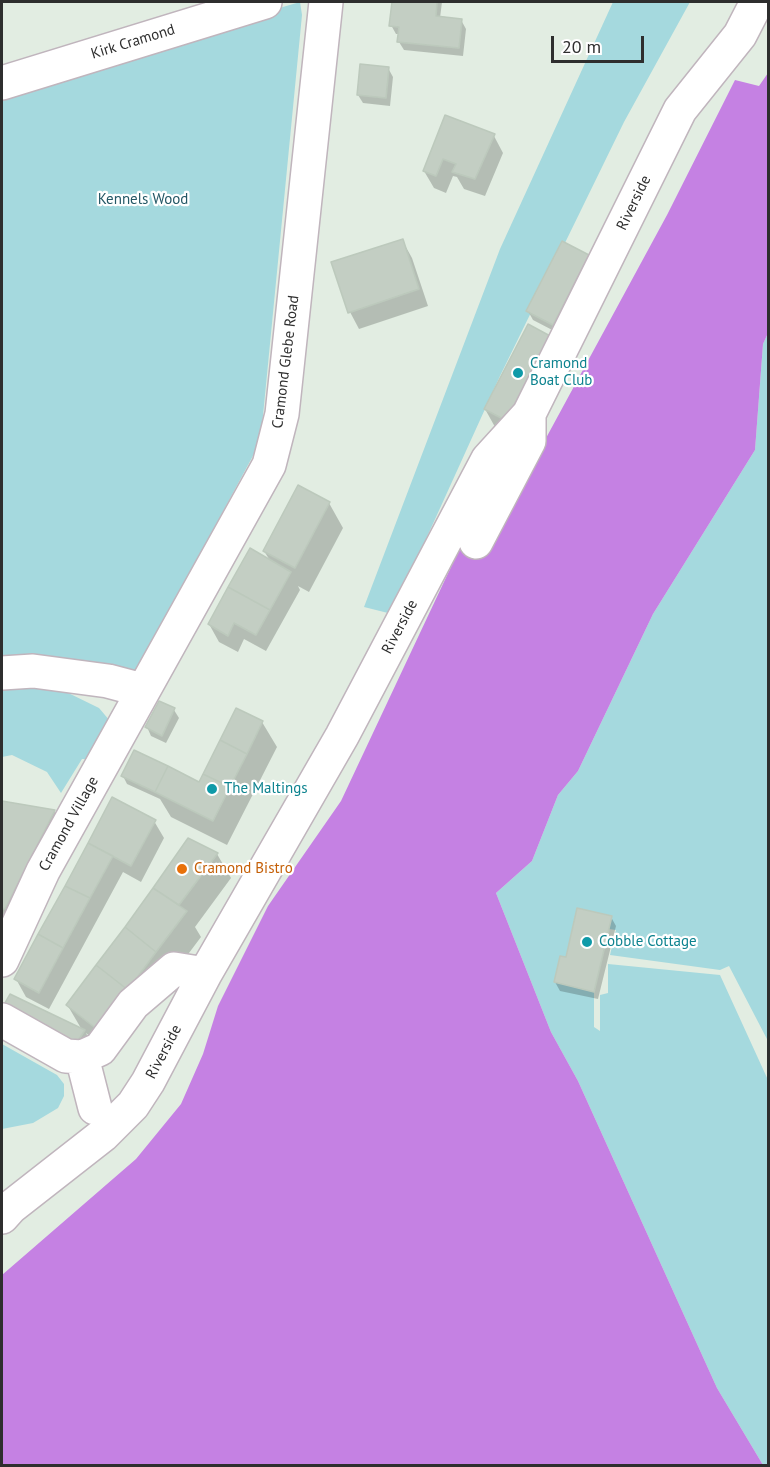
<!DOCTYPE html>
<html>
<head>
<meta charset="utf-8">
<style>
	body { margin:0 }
	#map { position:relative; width:770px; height:1467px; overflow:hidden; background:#e2ede2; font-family:"PT Sans",sans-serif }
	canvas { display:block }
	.frame { position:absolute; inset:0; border:3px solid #2e2e2e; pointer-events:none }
	.scale { position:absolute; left:551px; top:36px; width:93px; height:27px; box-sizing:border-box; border:3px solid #2e2e2e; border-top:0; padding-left:8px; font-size:18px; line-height:21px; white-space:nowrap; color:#2e2e2e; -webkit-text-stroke:4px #fff; paint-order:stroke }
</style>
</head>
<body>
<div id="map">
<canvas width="770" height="1467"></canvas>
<div class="frame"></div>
<div class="scale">20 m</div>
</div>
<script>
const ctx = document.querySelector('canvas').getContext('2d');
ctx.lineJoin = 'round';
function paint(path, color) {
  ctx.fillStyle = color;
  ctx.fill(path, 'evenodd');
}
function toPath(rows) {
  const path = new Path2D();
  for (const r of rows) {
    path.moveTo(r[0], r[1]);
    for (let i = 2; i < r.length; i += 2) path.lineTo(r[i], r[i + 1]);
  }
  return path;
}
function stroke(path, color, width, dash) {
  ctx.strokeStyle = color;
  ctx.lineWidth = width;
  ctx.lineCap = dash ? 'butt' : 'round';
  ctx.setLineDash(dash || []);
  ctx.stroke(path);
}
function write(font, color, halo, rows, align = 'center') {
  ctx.font = font + ' "PT Sans",sans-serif';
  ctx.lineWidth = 4.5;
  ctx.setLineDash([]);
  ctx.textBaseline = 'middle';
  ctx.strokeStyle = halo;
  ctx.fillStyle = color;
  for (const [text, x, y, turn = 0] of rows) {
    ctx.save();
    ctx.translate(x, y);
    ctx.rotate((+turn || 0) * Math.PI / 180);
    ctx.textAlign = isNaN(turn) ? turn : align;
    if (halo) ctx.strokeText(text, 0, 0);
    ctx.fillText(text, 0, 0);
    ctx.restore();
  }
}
paint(toPath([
	[300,2,302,15,261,436,255,452,136,673,2,663,2,95,132,51],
	[613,2,690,2,624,122,500,376,392,614,364,607,500,249],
	[768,333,768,1041,729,966,720,970,610,955,616,930,609,929,611,916,577,908,566,957,594,992,594,1027,600,1031,600,995,608,993,608,964,720,975,768,1080,768,1465,763,1465,717,1388,578,1081,551,1032,496,893,532,861,558,795,578,771,653,614,755,450,763,344],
	[15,686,56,687,99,708,110,721,91,759,82,759,61,793,47,772,12,755,2,757,2,691],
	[2,1044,57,1075,64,1084,64,1096,58,1108,33,1123,2,1129]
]), '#a5d9de');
paint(toPath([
	[768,73,768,333,763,344,755,450,653,614,578,771,558,795,532,861,496,893,551,1032,578,1081,717,1388,763,1465,2,1466,2,1275,136,1159,181,1104,203,1054,218,1006,268,906,341,801,466,535,488,545,667,215,735,80,759,86]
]), '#c581e3');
paint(toPath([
	[393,2,442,2,440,18,461,20,466,29,463,56,404,50,399,42,400,34,396,34,391,25],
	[388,68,393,77,390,106,363,103,358,95],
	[446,117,494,136,503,153,485,196,464,189,457,177,453,176,446,193,434,188,424,171],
	[402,240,412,258,428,306,359,329,350,312],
	[588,256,593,264,558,333,533,320,528,311],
	[561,355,495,427,485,409],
	[329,503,343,528,309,592,298,586,300,590,266,651,244,639,238,652,219,642,209,624,271,562,264,551],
	[160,703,174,710,179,718,166,743,151,736,147,727],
	[262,722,277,747,227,845,171,817,160,799,127,784,123,776,200,784],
	[113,799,154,821,164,838,141,882,123,872,49,1009,26,997,16,979],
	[2,807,54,811,64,828,2,922],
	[188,840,217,854,231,878,195,927,201,937,113,1054,86,1033,89,1039,72,1055,82,1030,68,1006],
	[611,917,616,926,598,999,560,991,555,982,567,958]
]), '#0003');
const building = toPath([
	[392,2,437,2,436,16,462,19,459,48,397,42,399,27,389,26,392,2],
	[360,64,389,67,386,98,357,95,360,64],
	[445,115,495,134,475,179,452,172,456,164,443,159,436,176,423,171,445,115],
	[403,239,419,289,348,313,331,262,403,239],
	[562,241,589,255,553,325,526,311,562,241],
	[528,324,552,337,509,422,484,409,528,324],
	[298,485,330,502,295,568,263,551,298,485],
	[250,548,291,572,270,610,228,587,250,548],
	[228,587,270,610,256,635,234,623,228,636,208,624,228,587],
	[159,701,175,708,162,736,145,727,159,701],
	[236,708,263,721,247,754,220,740,236,708],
	[220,740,247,754,230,787,203,774,220,740],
	[134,750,168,766,155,792,121,776,134,750],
	[168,766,199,782,203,774,230,787,213,821,155,792,168,766],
	[112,797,156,820,131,866,88,843,112,797],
	[2,801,55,810,5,909,2,908,2,801],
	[188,838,218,853,179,905,153,888,188,838],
	[88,843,113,856,90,898,65,886,88,843],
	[65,886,90,898,63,948,38,934,65,886],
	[153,888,187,911,156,952,125,927,153,888],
	[577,908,612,916,594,992,554,982,560,956,566,957,577,908],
	[125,927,156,952,128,990,96,965,125,927],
	[38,934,63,948,39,993,14,979,38,934],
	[96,965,128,990,98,1030,66,1005,96,965],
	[10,994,85,1030,74,1047,2,1008,10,994]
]);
paint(building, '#c3cec3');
stroke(building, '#bcc9bc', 1.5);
const minor = toPath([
	[2,83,265,2],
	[476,542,529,441,529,416],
	[2,673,33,671,108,681,142,690],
	[2,960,43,871,269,465,282,414,326,2],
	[2,1020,66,1056,82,1057,100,1049,133,1004,174,969,205,974],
	[82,1057,95,1108],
	[2,1217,11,1207,103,1135,133,1105,148,1082,205,974,342,736,488,459,529,414,680,110,740,35,757,2]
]);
stroke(minor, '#c0b5bd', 36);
stroke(minor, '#fff', 33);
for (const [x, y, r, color] of [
	[518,373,6,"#0f9aa8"],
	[212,789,6,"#0f9aa8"],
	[182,869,6,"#e8710a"],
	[587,942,6,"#0f9aa8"]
]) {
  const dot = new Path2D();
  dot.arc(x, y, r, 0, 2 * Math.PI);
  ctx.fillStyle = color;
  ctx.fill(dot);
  stroke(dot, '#fff', 2);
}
write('15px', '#2e2e2e', '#fff', [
	["Kirk Cramond",133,42,-17],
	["Riverside",634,203,-64],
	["Cramond Glebe Road",286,362,-83],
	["Riverside",400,627,-62],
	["Cramond Village",69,824,-61],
	["Riverside",164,1052,-62]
]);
write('15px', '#235765', '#fff', [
	["Kennels Wood",143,200]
]);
write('15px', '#0d838f', '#fff', [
	["Cramond",530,364],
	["Boat Club",530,381],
	["The Maltings",224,789],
	["Cobble Cottage",599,942]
], 'left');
write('15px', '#c56008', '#fff', [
	["Cramond Bistro",194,869]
], 'left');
</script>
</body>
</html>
